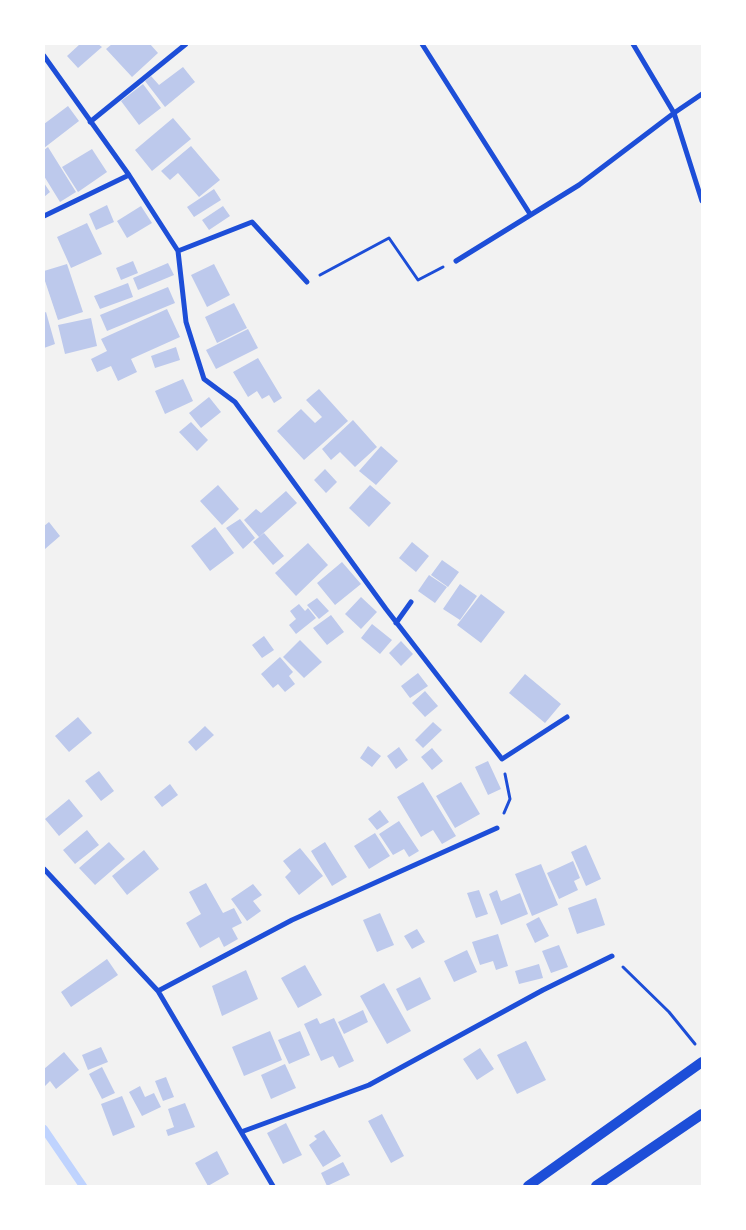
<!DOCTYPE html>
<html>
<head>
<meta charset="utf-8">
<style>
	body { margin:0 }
	#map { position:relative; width:746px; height:1230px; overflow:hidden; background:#f2f2f2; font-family:Manrope,sans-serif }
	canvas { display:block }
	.frame { position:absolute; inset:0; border:45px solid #fff; pointer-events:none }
</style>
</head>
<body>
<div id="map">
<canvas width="746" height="1230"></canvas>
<div class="frame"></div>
</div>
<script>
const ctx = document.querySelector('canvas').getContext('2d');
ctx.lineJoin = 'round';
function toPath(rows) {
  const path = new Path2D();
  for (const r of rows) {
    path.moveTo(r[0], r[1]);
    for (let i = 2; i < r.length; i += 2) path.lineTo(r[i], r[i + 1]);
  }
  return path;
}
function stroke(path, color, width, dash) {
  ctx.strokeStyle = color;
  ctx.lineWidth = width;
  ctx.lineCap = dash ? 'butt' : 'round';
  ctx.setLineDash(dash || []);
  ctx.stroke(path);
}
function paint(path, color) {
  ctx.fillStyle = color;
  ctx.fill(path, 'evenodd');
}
stroke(toPath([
	[44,1129,83,1186]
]), '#bfd3fe', 8);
paint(toPath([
	[80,44,98,44,102,47,78,68,67,56],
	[112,44,150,44,158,53,132,77,106,49],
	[183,67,195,82,165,107,145,81,151,76,159,85],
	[143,84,161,108,139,125,121,101],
	[68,106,79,121,44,148,44,124],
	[173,118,191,139,152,171,135,150],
	[191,146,220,180,199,197,178,173,170,180,161,171],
	[48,147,76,192,60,202,44,176,44,150],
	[92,149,107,172,78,192,62,167],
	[44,183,50,192,44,197],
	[214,189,221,200,194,217,187,207],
	[107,205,114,222,96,230,89,214],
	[141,206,152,223,127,238,117,221],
	[223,206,230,216,209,230,202,220],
	[87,223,102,254,71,268,57,237],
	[133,261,138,273,121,280,116,268],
	[168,263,174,275,138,290,133,278],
	[67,264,83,312,58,320,44,278,44,271],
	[214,264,230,295,207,307,191,275],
	[128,283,133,297,100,309,94,296],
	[168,287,175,303,107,331,100,315],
	[234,303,247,328,217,343,205,317],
	[167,309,180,337,131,359,137,372,118,381,111,366,97,372,91,359,107,351,101,339],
	[46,312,55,344,44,348,44,313],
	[91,318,97,346,65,354,58,325],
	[248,329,258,348,216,369,206,350],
	[176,347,180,360,155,368,151,356],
	[258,358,282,398,274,403,269,395,262,399,257,391,248,397,233,372],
	[183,379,193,401,165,414,155,391],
	[319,389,348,421,304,460,277,431,301,409,315,423,322,417,306,400],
	[209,397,221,412,201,428,189,413],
	[353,420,377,447,355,467,340,452,331,460,322,449],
	[191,422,208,440,197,451,179,432],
	[381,446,398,461,376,485,359,471],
	[325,469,337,482,326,493,314,480],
	[218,485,239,509,222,525,200,501],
	[370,485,391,503,369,527,349,508],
	[286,491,297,503,259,537,244,520,256,509,261,513],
	[240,519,255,538,243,549,226,528],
	[49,522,60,536,45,549,44,526],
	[215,527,234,553,210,571,191,546],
	[264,533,284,556,273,565,253,542],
	[412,542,429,556,416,572,399,558],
	[308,543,328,565,296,596,275,573],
	[442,560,459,572,448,587,431,575],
	[342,562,361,584,335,605,317,583],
	[429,575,447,587,435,603,418,591],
	[460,584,477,596,460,620,443,609],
	[481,594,505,612,481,643,457,625],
	[361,597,377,612,361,629,345,614],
	[317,598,329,611,319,619,307,605],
	[299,604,305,611,308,608,316,618,296,634,289,625,296,619,290,611],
	[331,615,344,632,327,645,313,628],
	[372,624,392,640,380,654,361,638],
	[264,636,274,650,262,658,252,645],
	[300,640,322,662,304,678,283,657],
	[401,641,413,654,401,666,389,653],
	[280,657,293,672,289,676,295,684,285,692,278,684,273,688,261,674],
	[418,673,428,686,410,698,401,686],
	[525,674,561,704,545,723,509,693],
	[425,691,438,706,425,717,412,703],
	[78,717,92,733,69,752,55,736],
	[433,722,442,730,423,748,415,740],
	[205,726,214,735,196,751,188,742],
	[368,746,381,756,372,767,360,758],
	[399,747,408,760,396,769,387,756],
	[432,748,443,761,432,770,421,757],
	[488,761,501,789,488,795,475,767],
	[99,771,114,791,101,801,85,781],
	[423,782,456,836,442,844,433,830,421,837,397,797],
	[461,782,480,814,455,828,436,796],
	[170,784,178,795,162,807,154,797],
	[69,799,83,816,59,836,45,819],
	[380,810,389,822,377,830,368,819],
	[399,821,419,851,409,857,404,849,393,855,379,834],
	[87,830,99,845,75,864,63,850],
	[375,833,390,856,369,869,354,846],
	[109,842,125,859,95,885,79,868],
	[325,842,347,877,332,886,311,851],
	[586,845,601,879,586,886,571,852],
	[300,848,323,876,299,895,285,877,291,871,283,861],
	[144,850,159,869,127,895,112,876],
	[573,861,580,878,574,881,578,890,559,899,547,873],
	[541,864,558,905,532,916,515,874],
	[206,883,223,913,234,908,242,923,232,928,238,939,224,947,219,937,200,948,186,923,201,914,189,892],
	[253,884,262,895,253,901,261,911,247,921,231,899],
	[479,890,488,914,476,918,467,893],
	[497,890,501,901,520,893,528,914,501,925,489,894],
	[596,898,605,925,577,934,568,908],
	[380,913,394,945,377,952,363,920],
	[539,917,549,936,535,943,526,924],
	[417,929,425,942,412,949,404,936],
	[498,934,508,966,496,970,493,961,480,965,472,942],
	[559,945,568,967,551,973,542,951],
	[467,950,477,972,454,982,444,961],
	[107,959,118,975,71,1007,61,992],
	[539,964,543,978,519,984,515,971],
	[305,965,322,995,298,1008,281,978],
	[246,970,258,999,222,1016,212,986],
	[420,977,431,999,407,1011,396,989],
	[384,983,411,1031,387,1044,360,996],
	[363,1010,368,1022,344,1034,338,1022],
	[317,1018,320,1024,334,1018,354,1061,339,1068,333,1056,321,1061,304,1024],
	[270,1031,282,1060,244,1076,232,1047],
	[300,1031,310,1055,289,1064,278,1040],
	[526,1041,546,1080,517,1094,497,1055],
	[101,1047,108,1062,88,1070,82,1055],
	[480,1048,494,1069,477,1080,463,1059],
	[64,1052,79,1070,56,1089,50,1081,44,1087,44,1069],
	[285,1064,296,1088,271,1099,261,1075],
	[102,1067,115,1093,102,1099,89,1074],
	[166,1077,174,1097,163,1101,155,1081],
	[140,1086,145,1097,154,1093,161,1107,142,1116,129,1092],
	[122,1096,135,1127,113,1136,101,1104],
	[185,1103,195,1127,168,1136,166,1130,174,1127,168,1109],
	[382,1114,404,1156,391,1163,368,1121],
	[286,1123,302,1155,283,1164,267,1133],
	[324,1130,341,1156,323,1167,309,1145,317,1139,314,1136],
	[217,1151,229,1174,208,1186,195,1163],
	[343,1162,350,1175,327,1186,321,1173]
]), '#bdc9ec');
stroke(toPath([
	[320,275,389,238,418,280,443,267],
	[504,813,510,799,505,774],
	[623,967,669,1012,695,1044]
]), '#1d4ed8', 3);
stroke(toPath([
	[422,44,530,214],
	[633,44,674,113,702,201],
	[44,56,129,175,178,251,186,322,204,379,235,402,386,609,502,759,567,717],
	[90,122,186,44],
	[44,216,129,175],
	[178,251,252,222,307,282],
	[456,261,579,185,674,113,702,94],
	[396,623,411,602],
	[44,869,158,991,273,1186],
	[158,991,292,920,497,828],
	[241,1132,369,1085,543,990,612,956]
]), '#1d4ed8', 5);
stroke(toPath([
	[528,1186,702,1062],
	[596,1186,702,1114]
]), '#1d4ed8', 10);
</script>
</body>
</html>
